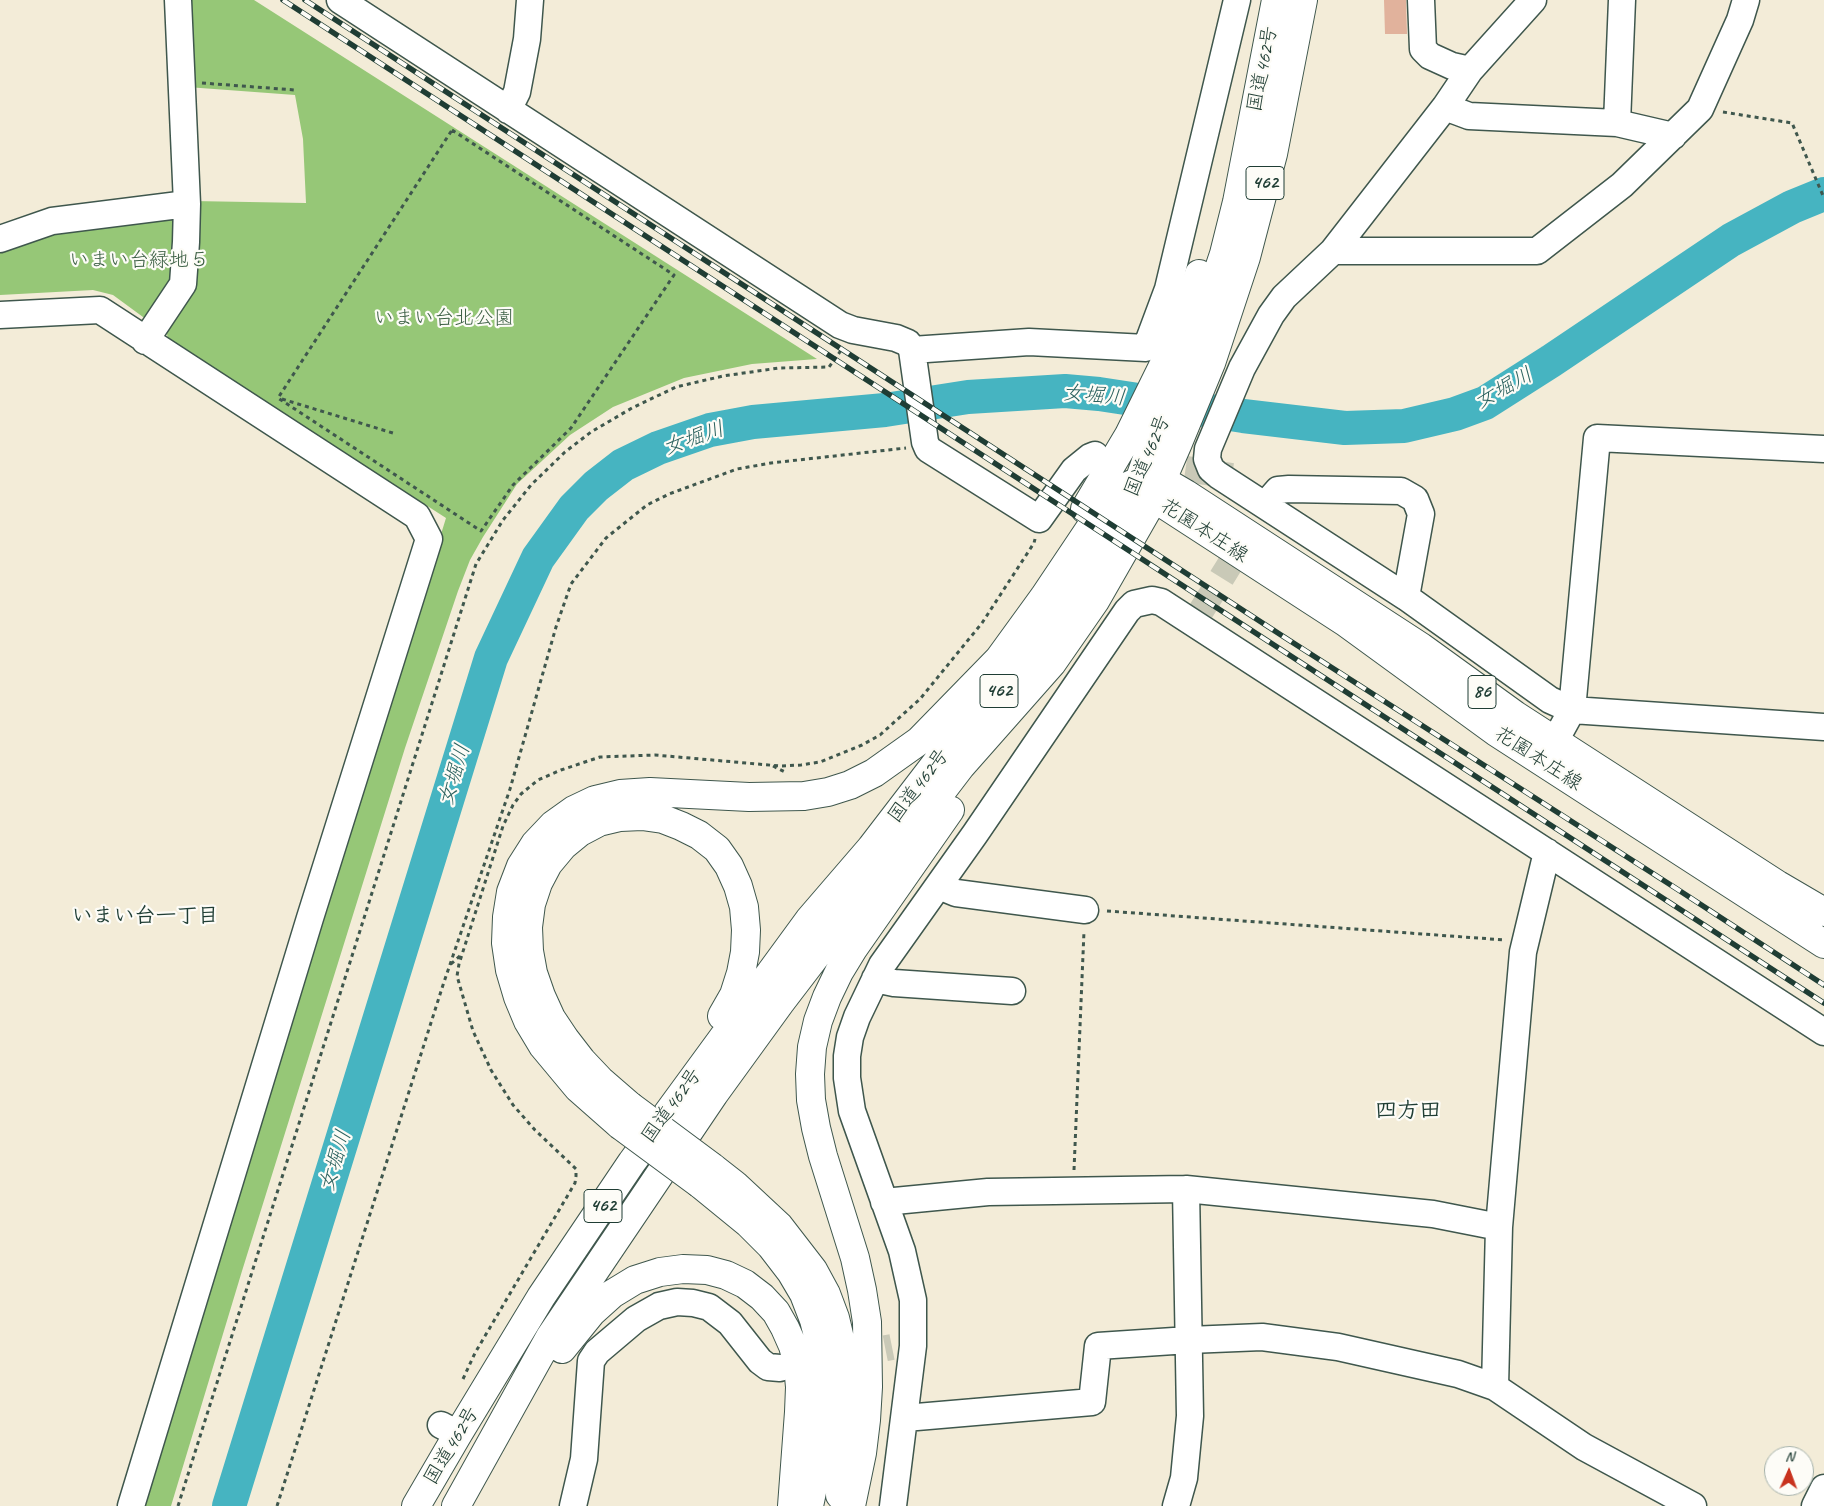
<!DOCTYPE html>
<html>
<head>
<meta charset="utf-8">
<style>
	body { margin:0 }
	#map { position:relative; width:1824px; height:1506px; overflow:hidden; background:#f3ecd8; font-family:Caveat,sans-serif }
	canvas { display:block }
	.north { position:absolute; left:1764px; top:1446px; width:50px; height:50px; box-sizing:border-box; background:#fdfcf7; border:1px solid #a4b0a9; border-radius:50%; rotate:2deg; font-size:14px; font-weight:700; line-height:20px; text-align:center; color:#1f3d34 }
	.north::after { content:''; display:block; margin:auto; width:18px; height:22px; background:#c8321e; clip-path:polygon(50% 0,100% 100%,50% 72%,0 100%) }
</style>
</head>
<body>
<div id="map">
<canvas width="1824" height="1506"></canvas>
<div class="north">N</div>
</div>
<script>
const ctx = document.querySelector('canvas').getContext('2d');
ctx.lineJoin = 'round';
function paint(path, color) {
  ctx.fillStyle = color;
  ctx.fill(path, 'evenodd');
}
function toPath(rows) {
  const path = new Path2D();
  for (const r of rows) {
    path.moveTo(r[0], r[1]);
    for (let i = 2; i < r.length; i += 2) path.lineTo(r[i], r[i + 1]);
  }
  return path;
}
function stroke(path, color, width, dash) {
  ctx.strokeStyle = color;
  ctx.lineWidth = width;
  ctx.lineCap = dash ? 'butt' : 'round';
  ctx.setLineDash(dash || []);
  ctx.stroke(path);
}
function write(font, color, halo, rows, align = 'center') {
  ctx.font = font + ' Caveat,"Klee One",sans-serif';
  ctx.lineWidth = 4.5;
  ctx.setLineDash([]);
  ctx.textBaseline = 'middle';
  ctx.strokeStyle = halo;
  ctx.fillStyle = color;
  for (const [text, x, y, turn = 0] of rows) {
    ctx.save();
    ctx.translate(x, y);
    ctx.rotate((+turn || 0) * Math.PI / 180);
    ctx.textAlign = isNaN(turn) ? turn : align;
    if (halo) ctx.strokeText(text, 0, 0);
    ctx.fillText(text, 0, 0);
    ctx.restore();
  }
}
paint(toPath([
	[183,0,254,0,817,359,752,364,684,378,613,407,570,435,517,484,483,537,470,560,458,591,405,748,242,1271,171,1506,141,1506,446,518,168,339,165,324,192,201,306,203,303,139,295,95,187,87],
	[179,214,180,279,154,317,143,317,113,295,93,290,0,295,0,247,43,230]
]), '#96c777');
stroke(toPath([
	[229,1506,491,658,538,558,574,508,596,486,623,465,658,448,710,430,753,422,885,410,968,397,1065,391,1099,394,1243,416,1345,428,1404,426,1455,414,1485,403,1551,361,1731,240,1792,207,1824,194]
]), '#46b4c1', 34);
paint(toPath([
	[1384,0,1406,0,1407,34,1385,34]
]), '#e1b29c');
stroke(toPath([
	[1147,463,1232,476],
	[1201,611,1271,498],
	[847,1356,892,1347]
]), '#c9c9b7', 26, [26, 13]);
const minor = toPath([
	[340,0,840,325,853,330,896,338,908,343,912,350,925,442,928,449,1039,519,1074,470,1090,457,1095,455],
	[1421,0,1423,49,1430,56,1452,66,1470,70],
	[1533,0,1470,70,1445,107,1333,251,1284,297,1271,315,1242,368,1208,449,1207,459,1211,469,1218,475,1406,597,1550,700,1572,710,1824,727],
	[1445,107,1469,116,1617,123,1673,136],
	[508,110,517,92,527,39,530,0],
	[1617,123,1622,0],
	[0,239,52,221,187,204],
	[1333,251,1537,251,1622,185,1700,109,1740,20,1746,0],
	[0,315,100,310,417,516,429,539,310,918,131,1506],
	[145,341,183,284,186,242,187,204,178,0],
	[912,350,1029,342,1146,348,1168,289,1237,0],
	[1271,498,1278,490,1289,489,1401,491,1415,499,1421,514,1406,597],
	[1555,741,1572,710,1597,438,1824,449],
	[939,886,956,893,1085,910],
	[875,979,894,983,1012,991],
	[884,1202,988,1192,1186,1189,1433,1214,1499,1227],
	[1495,1387,1499,1227,1523,952,1547,852],
	[905,1418,1092,1402,1098,1346,1189,1340,1262,1337,1338,1347,1458,1374,1495,1387,1584,1447,1693,1506],
	[441,1425,458,1434],
	[573,1506,584,1459,591,1361,597,1352,636,1319,659,1306,677,1302,693,1303,709,1307,730,1323,760,1361,768,1367,780,1368],
	[893,1506,913,1346,913,1300,902,1251,852,1111,847,1078,847,1056,850,1037,857,1017,882,965,975,834,1127,611,1134,604,1152,600,1161,602,1824,1032],
	[1176,1506,1184,1478,1190,1416,1186,1189],
	[1815,1506,1824,1488]
]);
const major = toPath([
	[1139,481,1154,498,1345,622,1496,732,1824,944],
	[1139,481,1162,480,1186,494,1421,647,1515,715,1778,885,1824,912]
]);
const highway = toPath([
	[1085,509,1129,435,1168,356,1191,297,1199,274],
	[630,1106,600,1080,582,1061,565,1039,551,1018,541,996,533,973,529,951,528,927,531,904,538,883,548,864,563,846,580,832,599,822,620,817,642,816,663,819,681,826,699,835,717,849,729,866,738,886,744,907,746,930,745,952,741,973,734,995,722,1016],
	[620,1125,578,1088,543,1046,528,1021,518,997,510,970,506,943,507,917,511,892,521,866,535,844,553,825,574,810,595,800,620,794,650,792,749,797,804,796,828,792,850,785,874,773,919,741,999,659,1044,597,1109,500,1119,490,1139,481],
	[712,1167,735,1185,779,1226,813,1270,826,1294,835,1318,841,1343,843,1372,840,1495],
	[700,1184,749,1224,771,1246,791,1272,804,1294,814,1320,821,1347,823,1402,822,1435,817,1468,809,1506],
	[562,1349,592,1312,612,1294,635,1280,660,1272,683,1269,707,1270,726,1275,745,1284,762,1297,776,1312,785,1328,793,1346,798,1365,800,1387,799,1412,792,1506],
	[416,1506,458,1434,541,1297,632,1162,809,920,871,848,960,732,1036,652,1093,565,1123,516,1139,481,1154,439,1189,359,1224,254,1237,202,1276,0],
	[456,1506,550,1337,714,1094,780,1003,961,766,1052,663,1095,601,1154,498,1178,443,1211,363,1246,257,1273,154,1303,0],
	[851,1506,862,1453,866,1420,868,1387,867,1322,862,1290,855,1258,823,1156,816,1128,811,1100,810,1074,812,1047,818,1021,827,997,839,972,853,949,950,810]
]);
stroke(minor, '#3f574d', 29);
stroke(major, '#3f574d', 30);
stroke(highway, '#3f574d', 30);
stroke(toPath([
	[202,83,295,90],
	[1723,112,1792,123,1824,198],
	[452,130,674,275,571,428,513,485,481,531,278,398,452,130],
	[282,399,396,434],
	[773,766,785,772],
	[1107,911,1505,940],
	[451,964,461,955],
	[1074,1170,1084,931],
	[463,1379,475,1353,575,1183,576,1176,576,1169,535,1130,513,1105,491,1070,473,1031,457,976,459,964,503,826,513,805,521,794,538,780,561,770,600,757,655,755,780,766,801,765,820,762,862,745,880,735,920,699,982,623,1034,543,1035,539],
	[178,1506,476,564,503,520,531,485,565,452,591,432,632,408,676,387,723,376,779,368,829,367,842,349],
	[277,1506,443,985,510,789,556,627,571,584,606,538,647,505,669,494,737,469,771,463,906,448]
]), '#3f574d', 3, [4, 4]);
stroke(minor, '#fff', 26);
stroke(major, '#fff', 28);
stroke(highway, '#fff', 28);
const rail = toPath([
	[283,0,1824,1003],
	[305,0,1281,635,1677,889,1824,985]
]);
stroke(rail, '#1f3d34', 5.5);
stroke(rail, '#fdfcf7', 4, [11]);
const highwayBridge = toPath([
	[630,1106,712,1167],
	[620,1125,700,1184]
]);
stroke(highwayBridge, '#3f574d', 30, []);
stroke(highwayBridge, '#fff', 28);
for (const [x, y, w] of [
	[1265,183,38],
	[999,691,38],
	[1482,692,28],
	[603,1206,38]
]) {
  const box = new Path2D();
  box.roundRect(x - w / 2, y - 16.5, w, 33, 4);
  ctx.fillStyle = '#fdfcf7';
  ctx.fill(box);
  stroke(box, '#1f3d34', 1);
}
write('bold 19px', '#1f3d34', null, [
	["462",1265,183],
	["462",999,691],
	["86",1482,692],
	["462",603,1206]
]);
write('20px', '#1f3d34', '#fdfcf7', [
	["国道462号",1263,69,-79],
	["国道462号",1148,456,-67],
	["花園本庄線",1204,531,33],
	["花園本庄線",1538,759,33],
	["国道462号",919,786,-53],
	["国道462号",672,1106,-54],
	["国道462号",452,1446,-59]
]);
write('20px', '#3d6045', '#fdfcf7', [
	["いまい台緑地５",139,261],
	["いまい台北公園",444,319]
]);
write('italic 21px', '#2b615e', '#fdfcf7', [
	["女堀川",1504,389,-29],
	["女堀川",1094,396,5],
	["女堀川",694,439,-19],
	["女堀川",455,775,-73],
	["女堀川",336,1161,-73]
]);
write('bold 21px', '#1f3d34', '#fdfcf7', [
	["いまい台一丁目",145,916]
]);
write('bold 22px', '#1f3d34', '#fdfcf7', [
	["四方田",1408,1111]
]);
</script>
</body>
</html>
